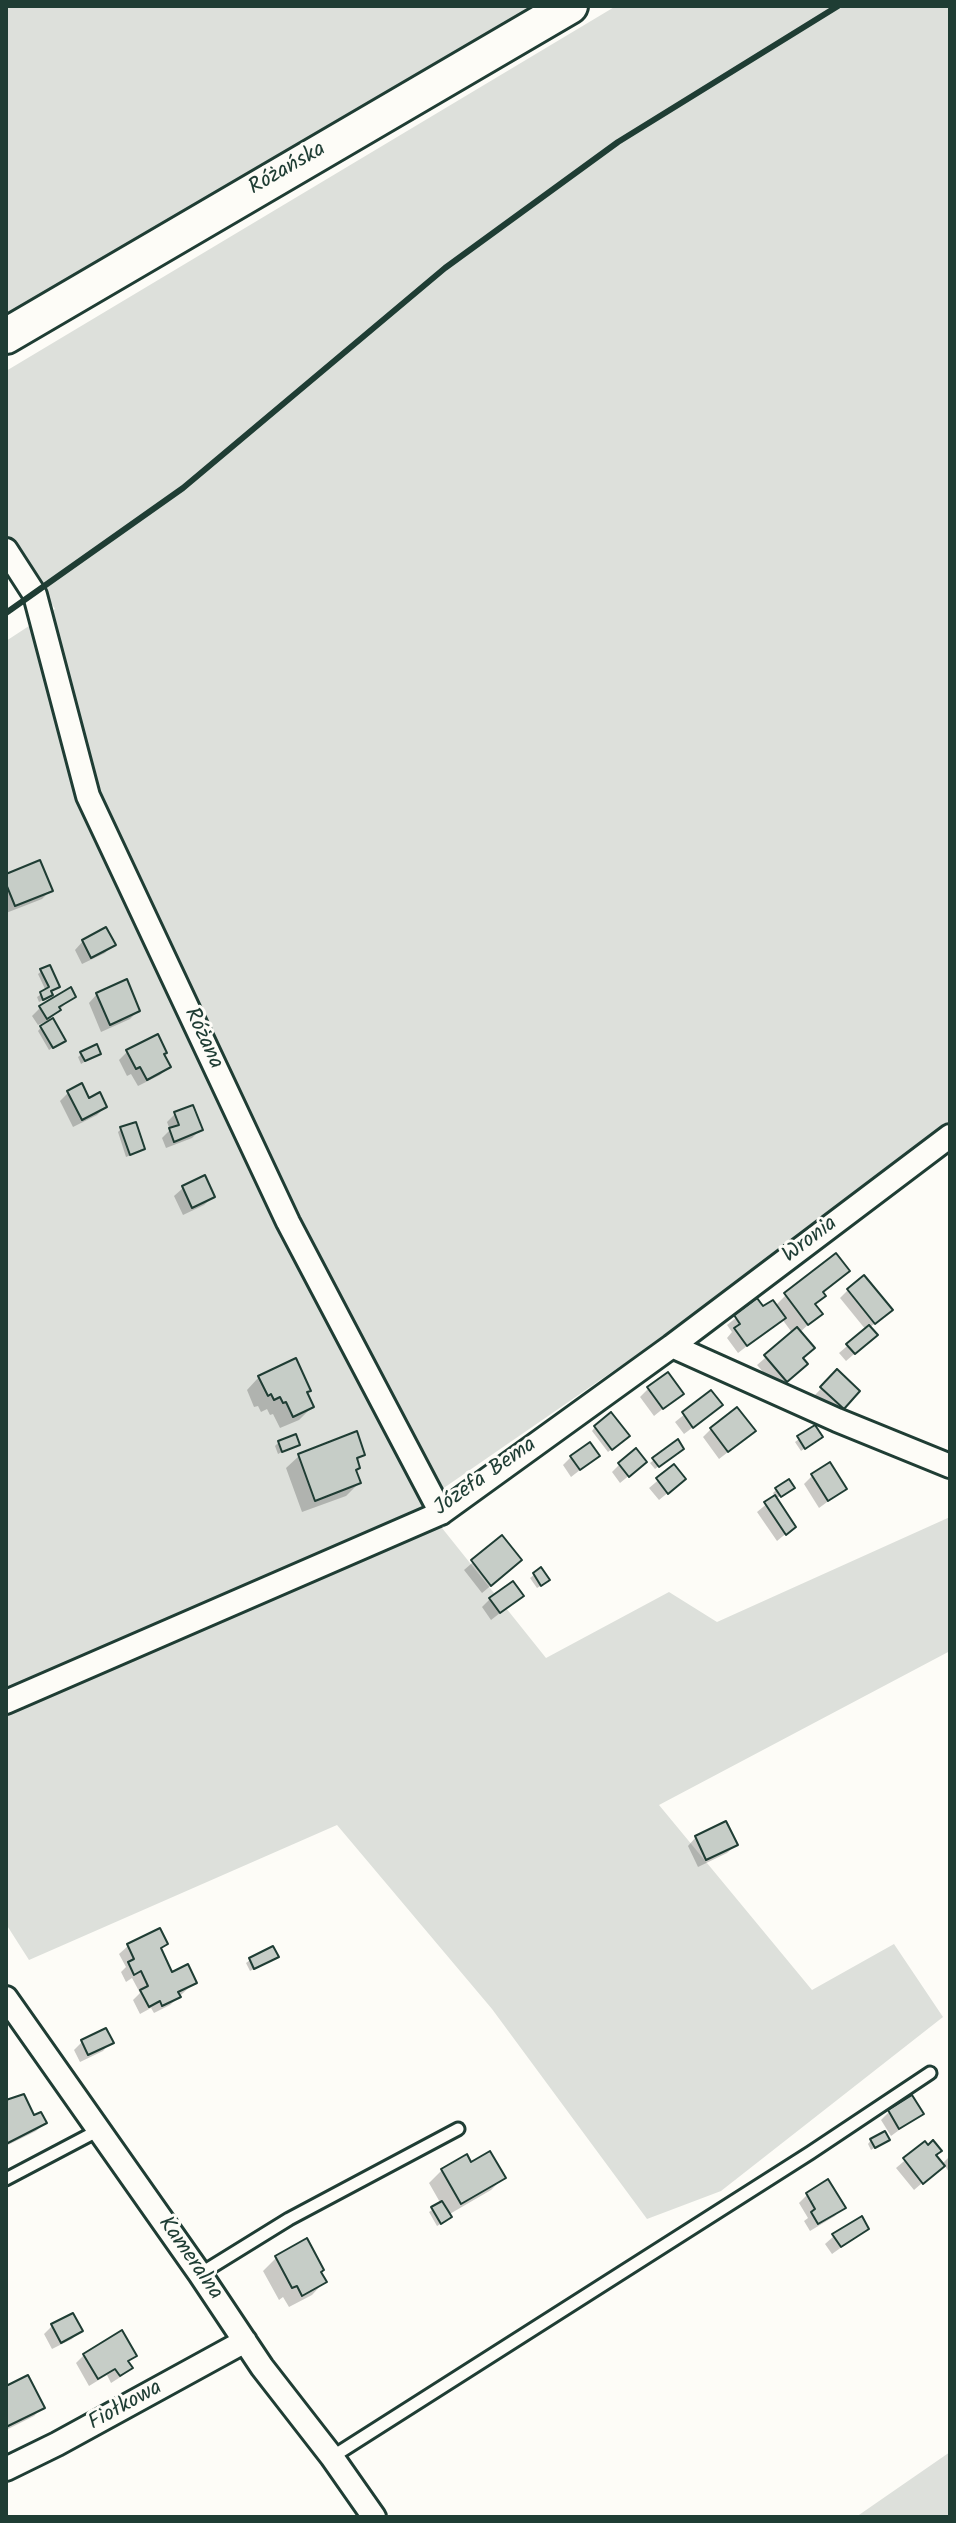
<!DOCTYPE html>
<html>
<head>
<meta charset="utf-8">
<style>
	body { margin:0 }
	#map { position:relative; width:956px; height:2523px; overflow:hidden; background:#fdfcf7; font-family:Kalam,sans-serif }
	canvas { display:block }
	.frame { position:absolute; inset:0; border:8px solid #1f3d34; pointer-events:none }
</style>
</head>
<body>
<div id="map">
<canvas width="956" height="2523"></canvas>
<div class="frame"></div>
</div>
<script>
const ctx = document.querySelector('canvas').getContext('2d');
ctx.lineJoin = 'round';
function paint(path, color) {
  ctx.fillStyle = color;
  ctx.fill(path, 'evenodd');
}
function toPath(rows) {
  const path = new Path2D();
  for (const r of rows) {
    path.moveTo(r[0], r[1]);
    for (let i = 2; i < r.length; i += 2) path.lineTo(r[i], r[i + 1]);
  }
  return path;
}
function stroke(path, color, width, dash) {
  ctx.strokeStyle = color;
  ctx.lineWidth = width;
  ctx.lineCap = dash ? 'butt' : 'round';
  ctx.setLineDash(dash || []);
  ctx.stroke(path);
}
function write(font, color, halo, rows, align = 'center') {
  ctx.font = font + ' Kalam,sans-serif';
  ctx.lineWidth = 6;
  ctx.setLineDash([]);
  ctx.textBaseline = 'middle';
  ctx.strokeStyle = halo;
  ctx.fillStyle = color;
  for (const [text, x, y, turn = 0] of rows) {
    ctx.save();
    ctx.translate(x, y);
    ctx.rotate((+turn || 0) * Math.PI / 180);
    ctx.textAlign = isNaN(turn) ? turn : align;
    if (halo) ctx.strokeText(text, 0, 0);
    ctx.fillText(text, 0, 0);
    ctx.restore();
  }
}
paint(toPath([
	[6,6,534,6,6,319],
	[616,6,950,6,950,1121,664,1336,422,1503,546,1658,669,1592,717,1622,950,1517,950,1651,659,1805,812,1990,894,1944,943,2017,721,2191,647,2219,492,2009,337,1825,29,1960,6,1924,6,641,55,609,6,534,6,371],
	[950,2452,950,2517,856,2517,895,2490]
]), '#dde0db');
paint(toPath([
	[6,876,50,891,42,899,6,913],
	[83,941,113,944,105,953,82,964,75,950],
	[42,971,58,986,49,992,47,998,39,1002,37,997,46,991,38,974],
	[97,994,138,1011,130,1019,101,1032,89,1003],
	[74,996,47,1021,38,1025,32,1016,40,1008],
	[43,1025,64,1041,49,1050,38,1031],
	[127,1052,162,1055,168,1067,160,1075,138,1086,131,1074,127,1076,119,1060],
	[99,1053,81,1064,78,1057,82,1054],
	[68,1093,88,1100,105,1107,97,1115,73,1127,60,1101],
	[175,1114,200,1130,192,1138,166,1148,162,1138,170,1130,167,1122],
	[121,1129,143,1148,139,1152,126,1157,118,1132],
	[204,1178,213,1197,204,1205,183,1215,174,1196,183,1188],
	[847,1270,821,1293,814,1305,820,1314,799,1333,801,1358,797,1372,778,1389,757,1365,793,1334,782,1319,738,1353,727,1338,732,1332,727,1325,757,1301,763,1309,775,1306,786,1295],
	[848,1290,882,1318,869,1328,867,1343,846,1361,839,1353,866,1330,840,1298],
	[837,1372,858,1391,835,1416,814,1396],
	[259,1377,306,1393,312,1407,299,1420,280,1428,273,1414,270,1415,267,1409,261,1412,258,1406,254,1407,247,1390],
	[648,1389,681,1394,654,1416,640,1397],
	[711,1393,712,1413,684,1434,675,1422],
	[595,1427,624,1439,608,1452,592,1431],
	[814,1428,817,1440,801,1451,795,1442],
	[711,1429,745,1439,719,1459,703,1437],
	[279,1442,297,1444,278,1454,275,1446],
	[678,1452,655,1469,650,1463,654,1460],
	[363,1454,356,1461,355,1471,359,1483,346,1496,302,1512,286,1468,299,1456],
	[598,1456,571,1477,563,1465,571,1457],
	[620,1464,636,1470,620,1483,612,1472],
	[674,1467,675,1487,659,1500,649,1488],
	[812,1476,845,1489,819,1508,804,1484],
	[789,1482,789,1491,775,1499,794,1527,777,1541,757,1512,775,1497,773,1493,776,1490],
	[501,1538,512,1568,482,1593,464,1570],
	[540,1570,544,1584,537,1588,530,1578],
	[522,1596,491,1620,482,1607,490,1599],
	[696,1837,736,1845,727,1853,698,1867,688,1846],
	[159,1930,166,1944,159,1951,171,1975,195,1982,170,2005,154,2013,151,2008,140,2014,133,2000,140,1993,132,1978,126,1982,121,1972,126,1967,119,1954,128,1946],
	[273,1948,273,1960,250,1971,246,1963,250,1960],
	[82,2042,111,2042,103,2051,80,2062,74,2050],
	[6,2103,45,2123,36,2131,6,2146],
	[889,2112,921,2114,891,2136,881,2120],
	[871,2140,887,2140,871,2150,868,2144],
	[924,2144,941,2165,950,2156,950,2174,944,2164,914,2190,896,2168],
	[470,2165,503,2178,491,2190,448,2215,446,2221,437,2226,429,2212,441,2204,429,2183,442,2170],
	[807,2195,843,2207,835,2216,810,2231,804,2221,808,2218,799,2203],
	[867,2229,832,2254,825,2244,834,2236],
	[306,2241,324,2282,312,2295,289,2307,283,2297,279,2300,263,2271,276,2258],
	[53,2325,80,2331,72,2339,52,2349,44,2334],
	[84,2355,135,2355,127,2363,130,2368,122,2376,111,2383,107,2375,89,2386,76,2363],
	[6,2389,42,2408,34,2416,6,2430]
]), '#0003');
const building = toPath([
	[40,860,53,891,15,906,6,884,6,874,40,860],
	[106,927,116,945,91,958,82,940,106,927],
	[50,965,60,987,51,991,53,995,43,1000,40,992,49,987,40,969,50,965],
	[127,979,140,1011,110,1025,96,993,127,979],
	[71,987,76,997,59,1007,61,1010,47,1019,39,1006,71,987],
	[53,1018,66,1041,53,1048,40,1026,53,1018],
	[158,1034,167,1053,164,1054,171,1067,147,1080,140,1067,136,1069,126,1050,158,1034],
	[97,1044,101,1054,85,1061,80,1052,97,1044],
	[82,1083,89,1098,100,1092,107,1107,82,1120,67,1091,82,1083],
	[193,1105,203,1130,174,1142,169,1128,179,1125,174,1112,193,1105],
	[136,1122,145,1149,130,1155,120,1127,136,1122],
	[205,1175,215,1197,192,1208,182,1186,205,1175],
	[836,1253,850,1271,823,1292,826,1296,815,1304,823,1314,808,1325,784,1293,836,1253],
	[864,1275,893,1310,875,1324,847,1289,864,1275],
	[757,1298,763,1306,773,1300,786,1318,747,1346,734,1328,740,1324,734,1315,757,1298],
	[869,1325,878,1335,855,1354,846,1344,869,1325],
	[797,1327,815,1348,803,1358,808,1364,787,1382,764,1355,797,1327],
	[296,1358,311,1391,307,1392,314,1407,293,1417,286,1402,283,1403,280,1397,274,1400,271,1394,268,1396,258,1376,296,1358],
	[837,1369,860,1391,844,1409,820,1387,837,1369],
	[668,1372,684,1394,663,1409,647,1387,668,1372],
	[711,1390,723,1405,693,1428,682,1412,711,1390],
	[737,1407,756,1431,728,1452,710,1428,737,1407],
	[611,1412,630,1436,612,1450,594,1426,611,1412],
	[815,1425,823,1437,805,1449,797,1436,815,1425],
	[357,1431,365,1455,357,1458,360,1468,356,1470,361,1483,315,1501,298,1454,357,1431],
	[296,1434,300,1445,282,1452,278,1441,296,1434],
	[678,1439,684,1449,659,1467,652,1458,678,1439],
	[590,1442,600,1456,580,1470,570,1456,590,1442],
	[636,1448,647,1462,629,1477,618,1463,636,1448],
	[830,1462,847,1489,828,1501,811,1474,830,1462],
	[674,1464,686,1479,668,1494,656,1478,674,1464],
	[789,1479,795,1488,781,1497,775,1488,789,1479],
	[775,1495,796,1527,786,1535,764,1502,775,1495],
	[502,1535,522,1560,491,1586,471,1560,502,1535],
	[541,1567,550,1580,541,1586,533,1573,541,1567],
	[513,1581,524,1596,500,1613,489,1598,513,1581],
	[726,1821,738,1845,706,1860,695,1836,726,1821],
	[160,1928,168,1944,161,1948,172,1972,188,1964,197,1983,178,1992,181,1997,162,2006,160,2001,149,2007,140,1990,148,1986,141,1971,134,1975,128,1962,134,1959,127,1944,160,1928],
	[273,1946,279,1957,254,1969,249,1958,273,1946],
	[106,2028,114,2043,88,2055,81,2040,106,2028],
	[24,2094,34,2115,41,2112,47,2123,6,2144,6,2100,24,2094],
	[912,2095,924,2114,899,2129,888,2110,912,2095],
	[885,2131,890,2140,875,2148,870,2139,885,2131],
	[933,2140,942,2151,936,2155,945,2166,923,2184,903,2158,925,2141,928,2145,933,2140],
	[490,2151,506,2178,461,2204,441,2169,467,2154,471,2162,490,2151],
	[828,2179,846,2208,818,2224,811,2212,815,2209,806,2193,828,2179],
	[442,2201,452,2217,441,2224,431,2207,442,2201],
	[862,2216,869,2229,841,2247,832,2234,862,2216],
	[307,2238,324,2270,321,2272,327,2282,302,2296,297,2286,292,2288,275,2256,307,2238],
	[73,2313,83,2331,61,2343,51,2324,73,2313],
	[122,2330,137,2356,128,2361,133,2368,120,2376,115,2369,98,2379,83,2354,122,2330],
	[28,2375,45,2408,6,2427,6,2386,28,2375]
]);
paint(building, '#c6cdc7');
stroke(building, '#1f3d34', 2);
const lane = toPath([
	[6,2179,99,2130],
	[200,2274,289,2219,458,2129],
	[332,2457,810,2153,930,2073]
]);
const street = toPath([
	[6,550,35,595,88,796,288,1222,441,1513],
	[672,1346,950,1136],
	[6,1702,441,1513,672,1346,837,1420,950,1466],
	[6,1998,200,2274,262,2367,332,2457,374,2517],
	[6,2469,57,2444,245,2341]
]);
const primary = toPath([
	[6,336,570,6]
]);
stroke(lane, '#1f3d34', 17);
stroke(street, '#1f3d34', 28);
stroke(primary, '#1f3d34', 40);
stroke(lane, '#fdfcf7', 11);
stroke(street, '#fdfcf7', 22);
stroke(primary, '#fdfcf7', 34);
stroke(toPath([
	[6,613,183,488,445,268,618,142,838,6]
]), '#1f3d34', 6);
write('22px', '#1f3d34', '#fdfcf7', [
	["Różańska",288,170,-30],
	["Różana",202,1039,65],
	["Wronia",811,1241,-37],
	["Józefa Bema",486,1478,-35],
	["Kameralna",189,2259,55],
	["Fiołkowa",126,2407,-29]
]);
</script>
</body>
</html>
